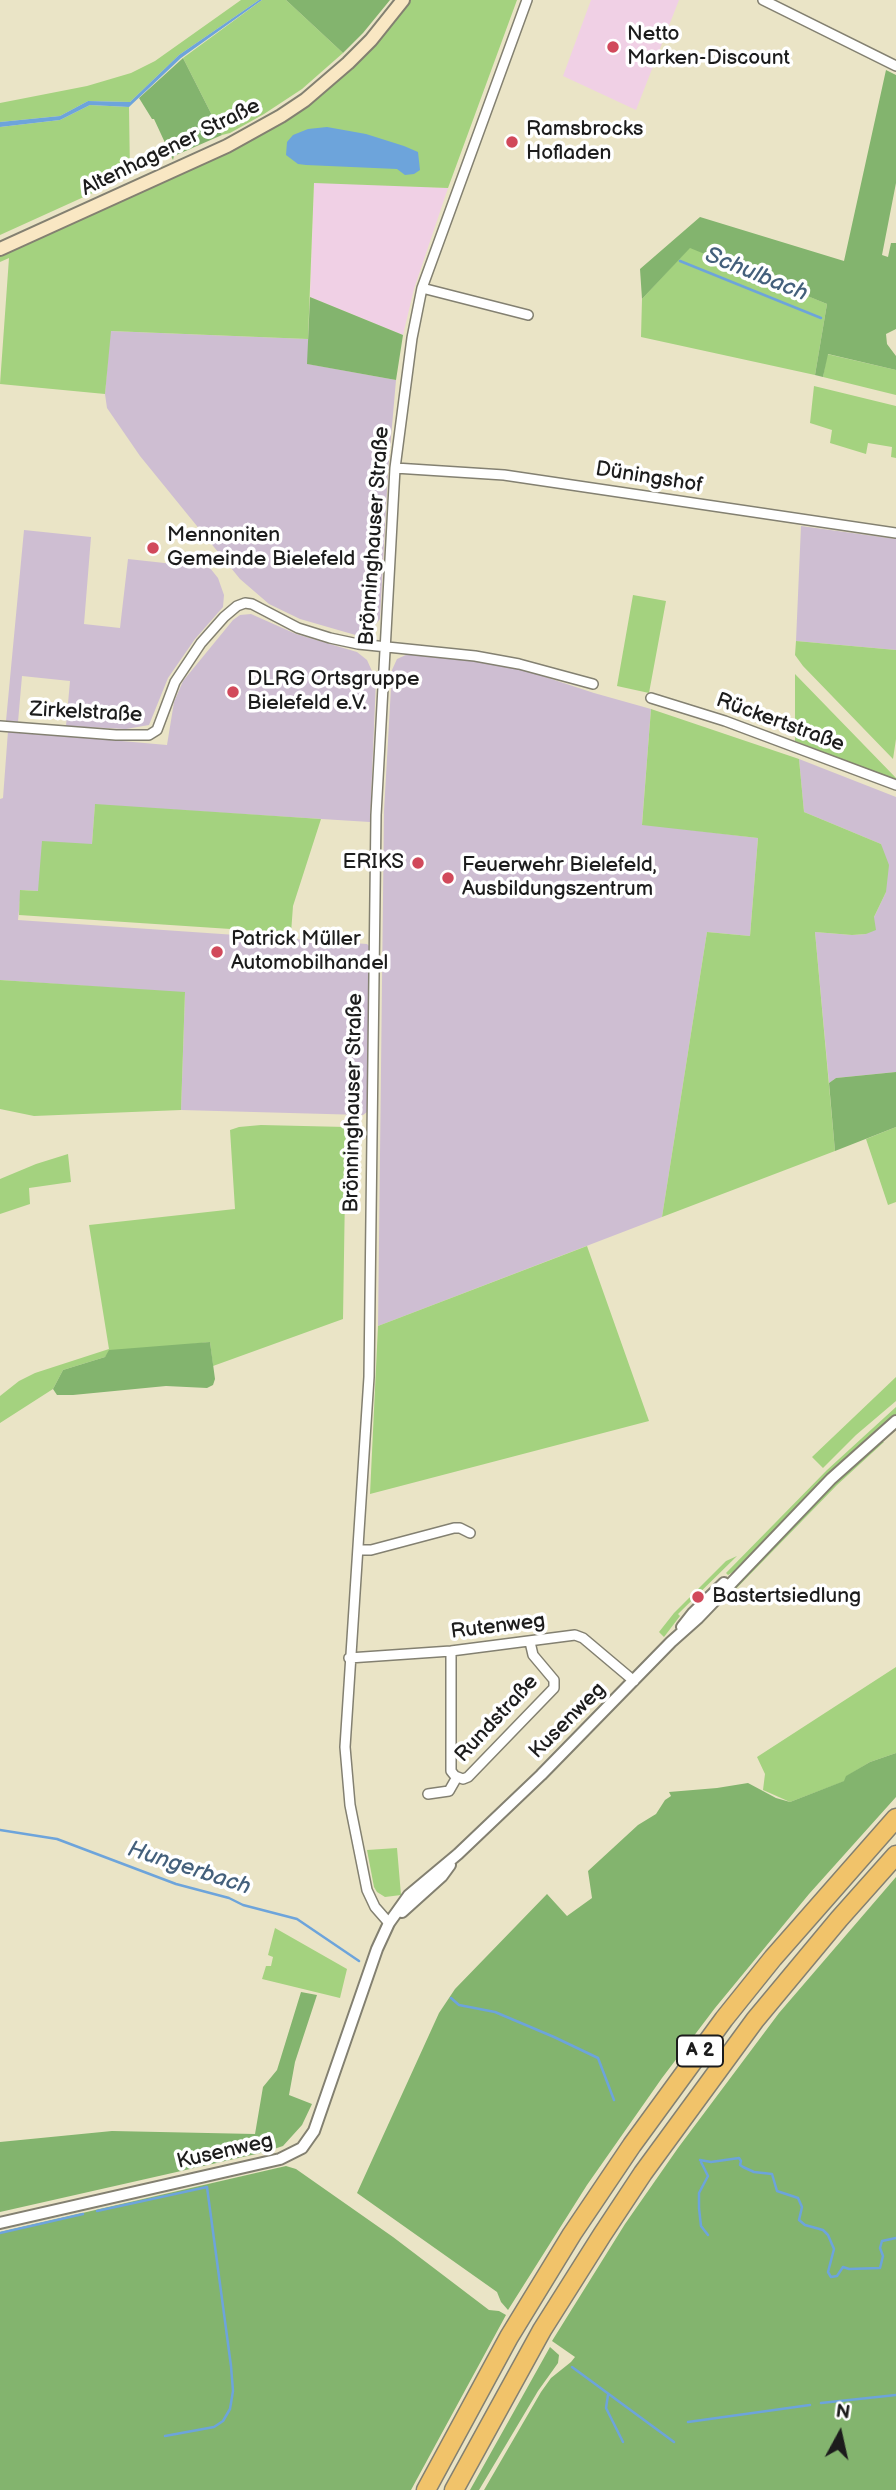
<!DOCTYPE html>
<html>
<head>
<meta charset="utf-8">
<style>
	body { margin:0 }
	#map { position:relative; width:896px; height:2490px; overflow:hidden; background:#eae4c6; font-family:"Balsamiq Sans",sans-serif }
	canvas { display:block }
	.north { position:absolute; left:805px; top:2399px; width:70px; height:70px; -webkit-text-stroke:5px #fff; paint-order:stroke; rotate:8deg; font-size:19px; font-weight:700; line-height:28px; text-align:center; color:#1c1c1c }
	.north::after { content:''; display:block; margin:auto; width:24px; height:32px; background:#1c1c1c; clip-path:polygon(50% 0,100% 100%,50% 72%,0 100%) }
</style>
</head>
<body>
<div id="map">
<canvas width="896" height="2490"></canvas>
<div class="north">N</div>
</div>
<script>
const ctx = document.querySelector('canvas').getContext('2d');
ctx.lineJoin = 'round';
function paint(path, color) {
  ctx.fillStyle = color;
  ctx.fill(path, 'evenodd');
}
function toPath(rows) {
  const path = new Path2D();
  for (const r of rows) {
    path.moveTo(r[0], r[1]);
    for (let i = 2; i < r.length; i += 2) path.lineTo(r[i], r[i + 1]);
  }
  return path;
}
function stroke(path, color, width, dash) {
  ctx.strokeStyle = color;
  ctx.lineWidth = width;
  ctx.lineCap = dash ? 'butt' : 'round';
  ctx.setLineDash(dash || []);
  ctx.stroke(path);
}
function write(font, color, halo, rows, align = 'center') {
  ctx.font = font + ' "Balsamiq Sans",sans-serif';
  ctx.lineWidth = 7;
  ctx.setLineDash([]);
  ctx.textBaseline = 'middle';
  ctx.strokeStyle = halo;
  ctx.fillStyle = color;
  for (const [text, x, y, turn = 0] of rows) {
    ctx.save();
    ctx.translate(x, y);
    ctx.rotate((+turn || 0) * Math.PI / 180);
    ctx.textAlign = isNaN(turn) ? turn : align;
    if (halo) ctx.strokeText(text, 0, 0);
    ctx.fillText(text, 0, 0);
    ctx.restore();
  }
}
paint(toPath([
	[591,0,679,0,636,110,563,76],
	[314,182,448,188,414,289,403,335,310,297]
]), '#f0d0e5');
paint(toPath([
	[110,331,308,339,308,364,396,380,388,472,380,619,371,630,359,636,300,619,269,604,240,579,140,456,107,408,105,394],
	[801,526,896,539,896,650,796,641],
	[24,530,91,537,84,624,120,628,128,559,210,568,218,578,224,595,223,607,195,639,168,678,149,725,126,729,66,726,70,681,22,676,18,722,6,721],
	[251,614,296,634,357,652,367,660,376,680,370,822,95,805,92,844,38,891,21,890,18,920,367,944,369,946,367,1112,363,1115,181,1110,185,993,0,980,0,799,3,798,8,731,167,745,174,702,183,681,233,620,240,615],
	[408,654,474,660,518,668,594,693,651,709,642,824,758,838,750,936,707,932,662,1217,378,1326,384,811,392,670,397,659],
	[799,759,896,797,896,1072,836,1078,829,1083,815,932,852,935,866,934,886,892,881,844,804,812]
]), '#cebed2');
paint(toPath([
	[241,0,259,0,179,55,130,102,88,101,60,116,0,122,0,103,87,86,131,73,155,61],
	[262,0,286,0,343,53,302,89,264,114,230,133,222,135,183,58],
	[409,0,517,0,448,188,314,183,308,339,111,331,105,394,0,384,9,258,0,262,0,255,228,152,282,122,348,72,378,40],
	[90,105,129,107,130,176,0,235,0,127,60,120],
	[690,247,827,304,815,375,641,337,642,299],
	[827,354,896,370,896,395,823,377],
	[814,386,896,406,896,458,891,457,892,447,868,443,866,454,830,443,832,430,810,423],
	[633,595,666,601,649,693,617,686],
	[796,641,896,650,896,739,893,759,803,666,795,655],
	[795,674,896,778,896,781,795,741],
	[651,709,799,759,804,812,881,844,889,865,886,892,874,917,876,930,866,934,852,935,815,932,835,1151,662,1217,707,932,750,936,758,838,642,825],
	[95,804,321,819,293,906,291,933,19,915,20,890,38,891,42,841,92,844],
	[0,980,185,992,181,1110,34,1116,0,1109],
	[261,1125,346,1127,343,1319,213,1366,210,1342,108,1354,105,1357,63,1370,53,1389,0,1423,0,1396,19,1381,35,1373,109,1349,89,1225,235,1209,230,1130,239,1127],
	[896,1127,896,1202,888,1205,866,1139],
	[68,1154,71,1182,29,1188,30,1204,0,1214,0,1179,36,1164],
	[587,1246,649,1421,370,1494,378,1326],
	[896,1377,896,1401,856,1435,823,1468,812,1457],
	[896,1407,896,1414,832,1472,738,1569,728,1575,726,1573,827,1470],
	[879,1442,884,1442,837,1485,730,1595,727,1592,834,1483],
	[737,1556,678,1614,680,1616,664,1637,659,1632,674,1613,726,1561],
	[896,1667,896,1753,870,1762,847,1776,845,1781,790,1802,763,1790,765,1774,757,1757],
	[397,1848,401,1895,385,1897,377,1892,374,1887,367,1850],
	[275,1928,347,1969,340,1998,262,1979,266,1966,271,1966,273,1957,268,1955]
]), '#a4d27f');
paint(toPath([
	[286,0,390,0,363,33,343,53],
	[183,58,222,135,174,156,173,160,154,119,152,119,139,98],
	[886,70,896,75,896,183,882,255,888,257,891,243,896,243,896,329,886,334,887,344,896,356,896,370,828,354,823,377,815,375,827,304,690,248,642,299,640,269,700,217,844,261],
	[310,297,403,335,396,380,307,364],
	[896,1072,896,1127,835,1151,829,1083,836,1078],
	[210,1342,215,1379,213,1385,207,1388,166,1386,73,1395,57,1395,53,1389,63,1370,105,1357,109,1350],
	[896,1753,896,1797,809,1894,715,2008,662,2078,587,2185,508,2310,501,2302,497,2292,357,2193,439,2013,455,1989,547,1894,567,1916,592,1898,588,1871,638,1825,656,1814,665,1800,671,1796,669,1792,717,1788,748,1783,776,1798,790,1802,844,1781,846,1776,870,1762],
	[896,1877,896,2490,484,2490,541,2392,551,2378,571,2362,575,2357,552,2341,625,2224,678,2148,779,2013],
	[301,1992,317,1995,295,2062,289,2095,312,2104,302,2125,283,2146,265,2152,0,2212,0,2142,112,2131,255,2134,263,2087,277,2070],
	[286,2166,296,2169,393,2237,489,2310,499,2311,506,2315,411,2490,0,2490,0,2232],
	[550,2347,559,2355,558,2363,538,2391,479,2490,470,2490]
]), '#83b46e');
paint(toPath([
	[259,0,262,0,181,58,129,107,90,105,60,120,0,127,0,122,60,116,88,101,130,102,179,55],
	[327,127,366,134,404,146,418,152,420,170,414,174,405,175,397,169,306,165,298,164,286,155,287,142,293,135,308,129]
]), '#6da4db');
stroke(toPath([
	[680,261,821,318],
	[0,1830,57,1839,176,1884,229,1898,243,1905,297,1919,359,1961],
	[451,1998,459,2005,495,2012,554,2037,598,2058,614,2100],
	[700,2160,711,2162,739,2158,741,2161,740,2165,743,2167,754,2172,772,2174,777,2191,798,2198,802,2207,799,2220,805,2225,823,2230,828,2235,834,2249,828,2272,831,2277,837,2276,843,2267,849,2269,880,2268,883,2256,880,2248,882,2241,896,2238],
	[701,2162,708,2176,699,2193,699,2208,701,2226,708,2235],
	[97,2211,207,2187,231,2366,233,2391,230,2409,223,2421,214,2427,165,2436],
	[0,2233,83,2214],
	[572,2367,674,2442],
	[608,2395,606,2408,623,2442],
	[821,2403,896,2395],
	[688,2422,810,2405]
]), '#6da4db', 2.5);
const minor = toPath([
	[763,0,896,66],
	[422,288,528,315],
	[395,468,504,475,896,533],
	[651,698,725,721,896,785],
	[0,726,116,735,149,735,157,730,175,682,201,643,224,617,237,606,245,603,252,604,298,628,330,638,358,644,475,656,519,664,593,684],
	[359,1550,371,1550,454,1528,460,1528,470,1533],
	[451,1651,451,1771,455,1776,463,1779,468,1777,554,1688,554,1680,533,1655,530,1642],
	[349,1658,451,1651,575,1635,583,1638,634,1681],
	[428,1794,449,1791,457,1777],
	[389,1923,375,1907,367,1890,350,1805,345,1747,369,1377,376,815,395,468,412,338,422,288,527,0]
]);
const tertiary = toPath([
	[682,1627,693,1613,724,1583],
	[402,1912,442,1876,450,1865],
	[0,2223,280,2159,302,2148,314,2131,377,1949,389,1923,409,1895,458,1854,541,1775,671,1642,698,1618,831,1479,896,1421]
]);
const secondary = toPath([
	[0,249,227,146,281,116,305,100,348,63,371,40,403,0]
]);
const motorway = toPath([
	[426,2490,509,2337,572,2234,632,2145,724,2019,773,1958,896,1818],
	[454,2490,542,2330,602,2235,643,2173,755,2020,839,1919,896,1855]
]);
stroke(minor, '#838071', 12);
stroke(tertiary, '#838071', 14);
stroke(secondary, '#838071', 16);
stroke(motorway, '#838071', 21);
stroke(minor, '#fff', 9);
stroke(tertiary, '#fff', 10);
stroke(secondary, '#f9e7c3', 12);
stroke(motorway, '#f1c36a', 18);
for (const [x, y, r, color] of [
	[613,47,7,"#d1495b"],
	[512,142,7,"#d1495b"],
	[153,548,7,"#d1495b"],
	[233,692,7,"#d1495b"],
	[418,863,7,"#d1495b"],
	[448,878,7,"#d1495b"],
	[217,952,7,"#d1495b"],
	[698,1597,7,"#d1495b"]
]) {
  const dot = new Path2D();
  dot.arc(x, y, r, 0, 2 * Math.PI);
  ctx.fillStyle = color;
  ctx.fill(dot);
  stroke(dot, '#fff', 2.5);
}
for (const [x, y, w] of [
	[700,2051,46]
]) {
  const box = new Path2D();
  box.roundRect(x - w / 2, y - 15.5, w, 31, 5);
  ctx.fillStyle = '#fff';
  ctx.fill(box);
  stroke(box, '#1c1c1c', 2);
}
write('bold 19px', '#1c1c1c', null, [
	["A 2",700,2051]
]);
write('21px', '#1c1c1c', '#fff', [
	["Netto",627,35],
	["Marken-Discount",627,59],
	["Ramsbrocks",526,130],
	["Hofladen",526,154],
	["Mennoniten",167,536],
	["Gemeinde Bielefeld",167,560],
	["DLRG Ortsgruppe",247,680],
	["Bielefeld e.V.",247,704],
	["ERIKS",404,863,"right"],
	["Feuerwehr Bielefeld,",462,866],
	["Ausbildungszentrum",462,890],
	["Patrick Müller",231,940],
	["Automobilhandel",231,964],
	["Bastertsiedlung",712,1597]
], 'left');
write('21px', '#1c1c1c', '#fff', [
	["Altenhagener Straße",171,148,-26],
	["Düningshof",649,478,9],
	["Brönninghauser Straße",375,536,-86],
	["Zirkelstraße",86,713,3],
	["Rückertstraße",780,723,20],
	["Brönninghauser Straße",354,1103,-89],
	["Rutenweg",498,1627,-7],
	["Rundstraße",497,1719,-47],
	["Kusenweg",568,1721,-45],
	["Kusenweg",225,2152,-13]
]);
write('italic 23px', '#44607c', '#fff', [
	["Schulbach",756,275,22],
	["Hungerbach",189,1869,18]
]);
</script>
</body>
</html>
